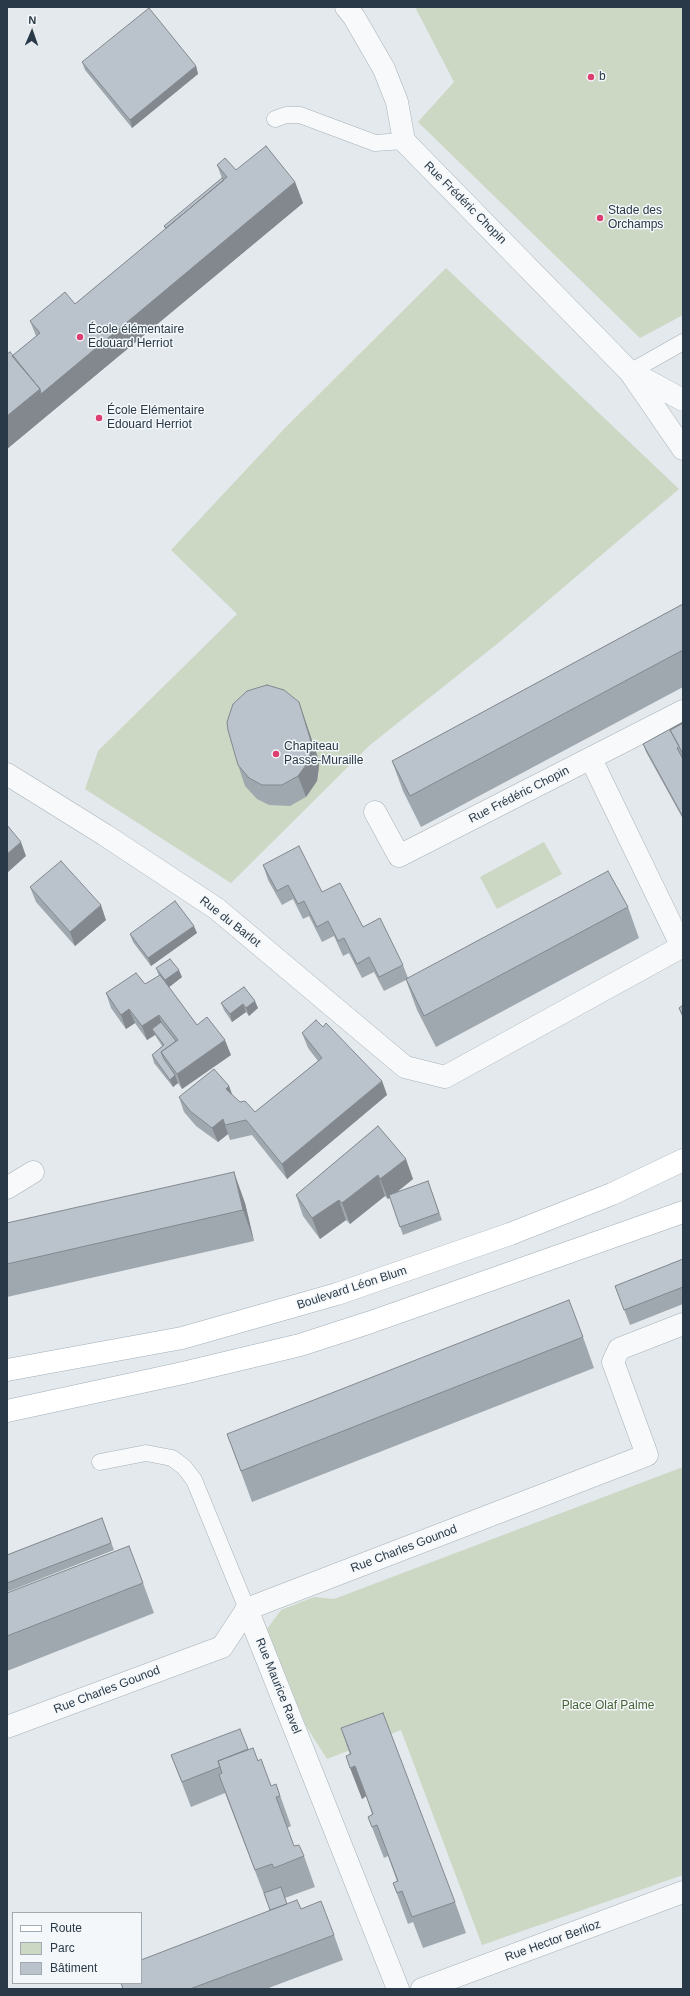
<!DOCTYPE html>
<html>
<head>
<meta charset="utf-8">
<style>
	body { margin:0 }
	#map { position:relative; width:690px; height:1996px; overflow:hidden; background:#e3e9ed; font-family:Helvetica,sans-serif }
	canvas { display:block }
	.frame { position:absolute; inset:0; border:8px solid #293947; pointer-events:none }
	.legend { position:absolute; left:12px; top:1912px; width:130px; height:72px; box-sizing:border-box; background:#f4f7f9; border:1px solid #a3abb2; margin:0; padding:5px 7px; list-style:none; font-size:12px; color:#293947 }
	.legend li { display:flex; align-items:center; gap:8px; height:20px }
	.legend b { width:20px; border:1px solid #a3abb2 }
	.north { position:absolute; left:12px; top:12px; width:40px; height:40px; -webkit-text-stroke:3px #f4f7f9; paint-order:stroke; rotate:2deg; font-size:11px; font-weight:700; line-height:16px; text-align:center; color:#293947 }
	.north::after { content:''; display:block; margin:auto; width:14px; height:18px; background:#293947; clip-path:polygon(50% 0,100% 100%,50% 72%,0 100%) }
</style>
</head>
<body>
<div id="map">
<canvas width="690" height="1996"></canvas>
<div class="frame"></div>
<ul class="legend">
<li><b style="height:5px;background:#fff"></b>Route</li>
<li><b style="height:11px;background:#ccd7c4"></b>Parc</li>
<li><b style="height:11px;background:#bac3cb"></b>Bâtiment</li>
</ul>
<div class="north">N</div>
</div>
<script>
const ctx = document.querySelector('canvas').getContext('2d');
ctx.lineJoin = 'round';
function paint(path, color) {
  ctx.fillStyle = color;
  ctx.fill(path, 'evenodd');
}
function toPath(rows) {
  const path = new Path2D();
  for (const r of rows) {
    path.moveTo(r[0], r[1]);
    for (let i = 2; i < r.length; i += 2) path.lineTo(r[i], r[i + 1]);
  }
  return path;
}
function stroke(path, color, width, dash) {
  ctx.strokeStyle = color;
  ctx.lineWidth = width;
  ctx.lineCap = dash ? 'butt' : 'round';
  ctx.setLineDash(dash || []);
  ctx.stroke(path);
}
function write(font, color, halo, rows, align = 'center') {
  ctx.font = font + ' Helvetica,sans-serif';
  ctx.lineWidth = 3;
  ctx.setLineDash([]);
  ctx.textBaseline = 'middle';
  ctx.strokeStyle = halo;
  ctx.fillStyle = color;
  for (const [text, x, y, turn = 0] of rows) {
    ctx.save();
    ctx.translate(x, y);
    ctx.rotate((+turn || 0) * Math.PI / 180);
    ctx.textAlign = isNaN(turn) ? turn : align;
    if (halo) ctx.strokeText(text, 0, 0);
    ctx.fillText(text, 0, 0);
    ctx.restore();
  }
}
paint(toPath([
	[415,7,683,7,683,315,640,338,418,122,454,82],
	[446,268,679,489,497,644,370,745,231,883,85,789,98,751,237,614,171,550,284,429],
	[544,842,562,874,497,909,480,877],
	[683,1467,683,1875,482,1945,401,1730,327,1759,306,1726,267,1629,281,1610,314,1597,334,1599]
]), '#ccd7c4');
const lane = toPath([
	[275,119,286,115,300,115,375,143,404,141],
	[630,372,683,342],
	[100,1462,146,1453,172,1458,184,1467,194,1480,247,1609]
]);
const street = toPath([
	[346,7,354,17,384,69,397,102,404,141,630,372,683,449],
	[633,373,683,400],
	[591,759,682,947],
	[7,774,105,835,217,909,405,1067,445,1077,683,946],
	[375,812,399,856,683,711],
	[7,1188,33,1172],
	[247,1609,398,1989],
	[7,1727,222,1647,247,1609,647,1455,613,1362,619,1349,683,1324],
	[422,1989,683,1892]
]);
const primary = toPath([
	[7,1370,182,1338,337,1294,510,1234,612,1194,683,1160],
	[7,1411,183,1373,300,1345,371,1322,683,1212]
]);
stroke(lane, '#a7b1b8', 17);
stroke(street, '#a7b1b8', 23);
stroke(primary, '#a1afba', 23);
stroke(lane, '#f7f9fa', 16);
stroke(street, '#f7f9fa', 22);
stroke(primary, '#fff', 22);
paint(toPath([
	[82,62,196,66,198,74,132,128,85,70],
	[217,165,236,170,295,182,303,203,7,449,7,354,12,356,36,336,30,321,75,304,165,229,164,226,222,178],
	[683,604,683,687,421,827,403,791,392,761],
	[683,722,683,819,646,752,643,744],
	[306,723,318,758,319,766,317,781,306,797,290,806,269,805,257,799,245,786,238,765],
	[263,865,322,892,363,927,403,965,408,978,628,907,639,938,436,1047,417,1010,406,980,384,991,374,972,362,978,349,953,343,956,334,936,322,942,309,916,303,919,293,899,282,905,268,880],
	[30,887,106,920,75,946,36,902],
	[197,933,151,966,133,942,130,934],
	[156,968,182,977,169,987,197,1025,231,1055,182,1089,178,1083,173,1087,154,1063,152,1055,162,1046,155,1035,147,1040,135,1023,126,1029,111,1008,106,993,145,984,159,976],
	[244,987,258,1008,249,1016,246,1012,232,1022,224,1010,221,1003],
	[683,1005,683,1019,679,1008],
	[302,1033,382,1081,387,1095,287,1179,252,1135,230,1140,228,1134,218,1142,196,1126,184,1112,179,1097,229,1086,233,1096,240,1102,255,1112,318,1061,308,1048],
	[378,1126,413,1179,396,1193,428,1181,442,1220,403,1235,390,1198,388,1199,385,1196,350,1224,346,1220,320,1239,303,1216,296,1195],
	[245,1203,254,1241,7,1297,7,1223],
	[683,1259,683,1304,630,1325,615,1286],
	[583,1337,594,1368,252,1502,227,1434],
	[102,1518,114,1550,7,1592,7,1555],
	[143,1583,154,1613,7,1671,7,1593],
	[341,1728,455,1902,466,1933,423,1948,413,1922,408,1924,393,1883,397,1881,388,1856,384,1858,368,1817,372,1814,366,1796,362,1799,350,1755],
	[248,1749,258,1761,271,1786,276,1784,291,1826,287,1828,294,1846,304,1856,315,1887,285,1898,287,1904,301,1909,334,1935,343,1960,266,1989,123,1989,270,1910,225,1793,191,1807,171,1755]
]), '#a0a8af');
paint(toPath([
	[196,66,198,74,132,128,130,120],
	[295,182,303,203,7,449,7,416],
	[299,702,318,758,319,766,317,781,306,797,298,776],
	[21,842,26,856,7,873,7,854],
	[101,905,106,920,75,946,70,932],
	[194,926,197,933,151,966,148,958],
	[179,970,182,977,168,988,165,980],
	[255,1001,258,1008,249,1016,246,1008],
	[243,1004,246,1012,232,1022,230,1014],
	[129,1009,135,1023,126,1029,121,1015],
	[159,1015,164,1030,152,1029,155,1035,147,1040,142,1026],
	[225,1040,231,1055,182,1089,177,1074],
	[175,1075,178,1083,173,1087,170,1080],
	[382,1081,387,1095,287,1179,282,1164],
	[229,1086,234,1101,226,1089],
	[223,1119,228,1134,218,1142,212,1128],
	[406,1159,413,1179,388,1199,380,1179],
	[234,1172,245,1203,254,1241,243,1210],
	[378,1175,385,1196,350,1224,342,1203],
	[339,1200,346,1220,320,1239,312,1218],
	[355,1766,366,1796,362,1799,350,1768]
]), '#82888e');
const building = toPath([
	[149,8,196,66,130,120,82,62,149,8],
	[266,146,295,182,41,394,40,389,12,356,40,333,30,321,65,292,75,304,170,225,227,177,217,165,225,158,236,170,266,146],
	[222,178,224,180,166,228,164,226,222,178],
	[10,352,40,389,7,416,7,354,10,352],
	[683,604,683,650,410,796,392,761,683,604],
	[267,685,284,690,299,702,310,738,311,746,309,761,298,776,282,785,262,785,249,778,238,765,228,730,227,722,233,704,247,691,267,685],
	[683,722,683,723,670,730,679,746,677,748,683,759,683,817,643,744,683,722],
	[683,723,683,754,670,730,683,723],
	[7,825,21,842,7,854,7,825],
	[299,846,322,892,340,883,363,927,380,918,403,965,379,977,369,957,357,964,344,938,338,941,328,921,317,927,304,901,298,904,288,885,277,891,263,865,299,846],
	[61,861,101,905,70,932,30,887,61,861],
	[608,871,628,907,424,1016,406,979,608,871],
	[175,901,194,926,148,958,130,934,175,901],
	[170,959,179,970,165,980,156,968,170,959],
	[136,973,145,984,160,975,197,1025,207,1017,225,1040,177,1074,161,1052,178,1040,159,1015,142,1026,129,1009,121,1015,106,993,136,973],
	[244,987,255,1001,246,1008,243,1004,230,1014,221,1003,244,987],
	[683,1005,683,1016,679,1008,683,1005],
	[316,1020,323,1027,326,1023,382,1081,282,1164,246,1120,225,1125,223,1119,212,1128,190,1111,179,1097,214,1069,229,1086,226,1089,240,1102,245,1101,255,1112,322,1058,302,1033,316,1020],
	[161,1022,176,1041,161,1052,164,1059,175,1075,170,1080,152,1055,164,1045,152,1029,161,1022],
	[378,1126,406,1159,380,1179,378,1175,342,1203,339,1200,312,1218,296,1195,378,1126],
	[234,1172,243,1210,7,1264,7,1223,234,1172],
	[428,1181,439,1213,400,1227,389,1195,428,1181],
	[683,1259,683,1287,624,1310,615,1286,683,1259],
	[569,1300,583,1337,241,1471,227,1434,569,1300],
	[102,1518,111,1543,7,1583,7,1555,102,1518],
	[129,1546,143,1583,7,1636,7,1593,129,1546],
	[383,1713,455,1902,412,1917,402,1891,397,1893,393,1883,398,1881,377,1825,372,1827,368,1817,373,1814,355,1766,350,1768,346,1756,351,1754,341,1728,383,1713],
	[240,1729,248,1749,218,1761,220,1767,182,1782,171,1755,240,1729],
	[253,1748,258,1761,261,1759,271,1786,276,1784,280,1796,276,1797,294,1846,299,1845,304,1856,274,1868,272,1864,255,1870,219,1775,222,1773,218,1761,253,1748],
	[281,1887,287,1904,270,1910,264,1893,281,1887],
	[297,1900,301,1909,321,1901,334,1935,190,1989,123,1989,121,1983,141,1983,141,1960,297,1900]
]);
paint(building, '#bac3cb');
stroke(building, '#82888e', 1);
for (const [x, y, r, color] of [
	[591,77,4,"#dc3e72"],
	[600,218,4,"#dc3e72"],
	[80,337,4,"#dc3e72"],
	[99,418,4,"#dc3e72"],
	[276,754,4,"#dc3e72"]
]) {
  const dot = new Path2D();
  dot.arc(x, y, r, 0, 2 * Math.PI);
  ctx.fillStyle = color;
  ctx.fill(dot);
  stroke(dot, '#f4f7f9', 1.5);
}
write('12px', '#293947', '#f4f7f9', [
	["b",599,77],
	["Stade des",608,211],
	["Orchamps",608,225],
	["École élémentaire",88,330],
	["Edouard Herriot",88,344],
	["École Elémentaire",107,411],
	["Edouard Herriot",107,425],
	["Chapiteau",284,747],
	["Passe-Muraille",284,761]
], 'left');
write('12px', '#293947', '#f4f7f9', [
	["Rue Frédéric Chopin",465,203,45],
	["Rue Frédéric Chopin",519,795,-27],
	["Rue du Barlot",230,922,38],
	["Boulevard Léon Blum",352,1288,-18],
	["Rue Charles Gounod",404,1549,-21],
	["Rue Maurice Ravel",278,1686,68],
	["Rue Charles Gounod",107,1690,-21],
	["Rue Hector Berlioz",553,1941,-20]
]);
write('12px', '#466435', '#f4f7f9', [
	["Place Olaf Palme",608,1706]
]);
</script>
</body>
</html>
